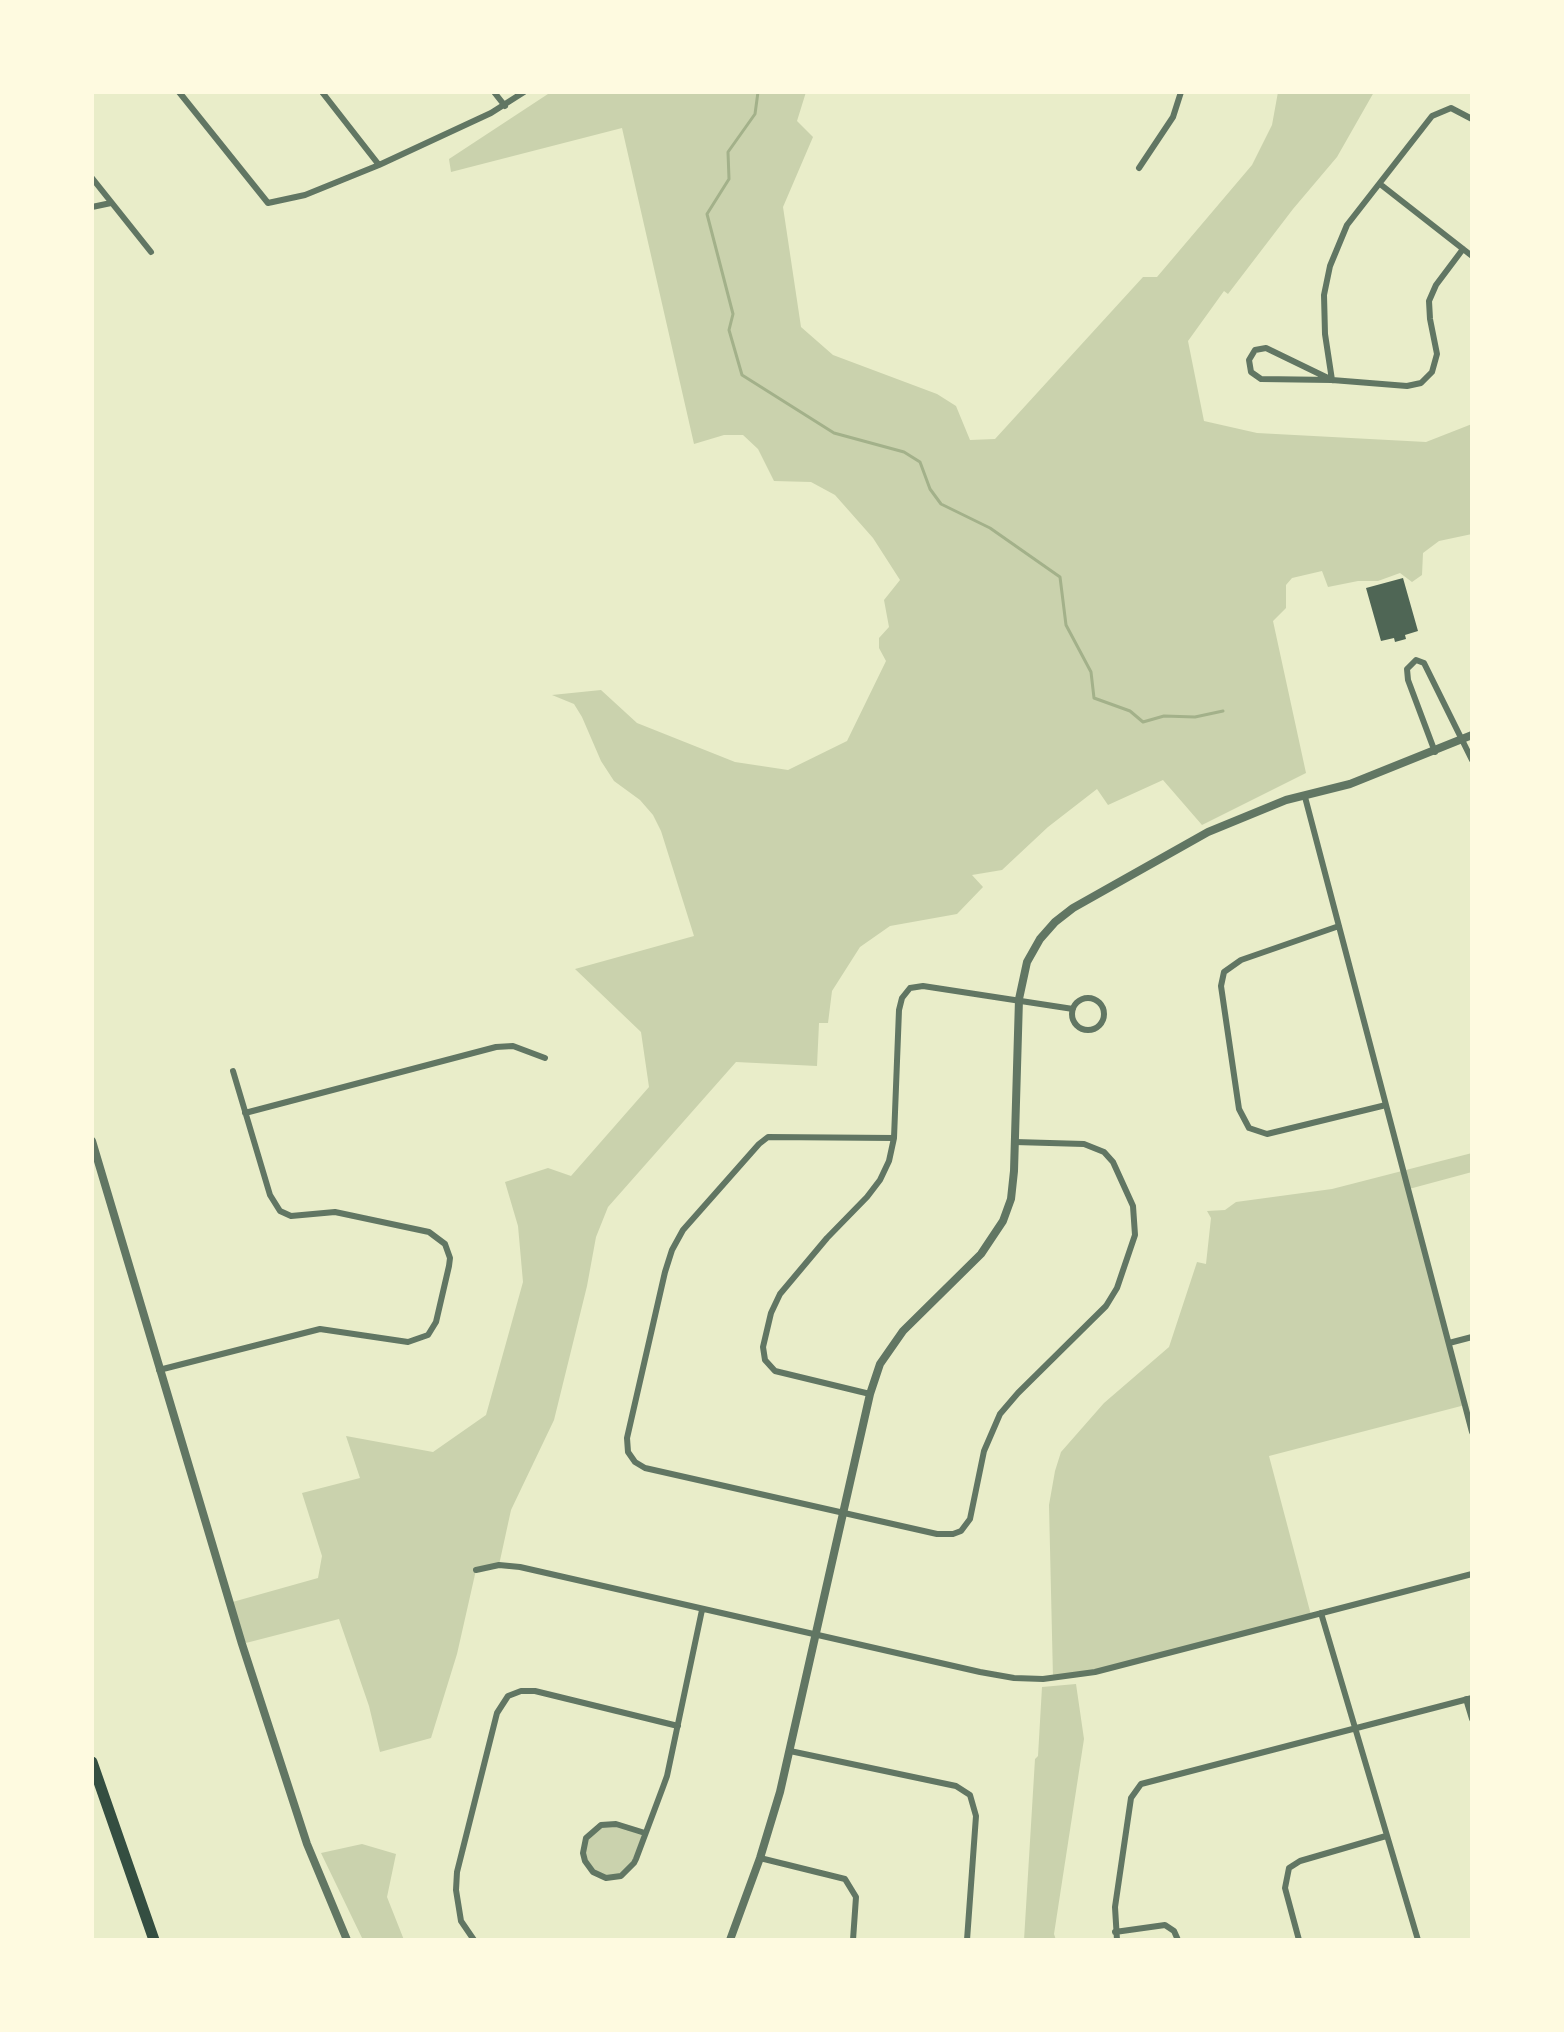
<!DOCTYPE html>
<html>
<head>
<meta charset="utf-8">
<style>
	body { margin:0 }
	#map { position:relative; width:1564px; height:2032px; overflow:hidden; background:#e9edc9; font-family:Jost,sans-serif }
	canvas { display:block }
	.frame { position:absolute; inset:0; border:94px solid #fefae0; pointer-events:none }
</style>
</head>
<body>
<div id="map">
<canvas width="1564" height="2032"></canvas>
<div class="frame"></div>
</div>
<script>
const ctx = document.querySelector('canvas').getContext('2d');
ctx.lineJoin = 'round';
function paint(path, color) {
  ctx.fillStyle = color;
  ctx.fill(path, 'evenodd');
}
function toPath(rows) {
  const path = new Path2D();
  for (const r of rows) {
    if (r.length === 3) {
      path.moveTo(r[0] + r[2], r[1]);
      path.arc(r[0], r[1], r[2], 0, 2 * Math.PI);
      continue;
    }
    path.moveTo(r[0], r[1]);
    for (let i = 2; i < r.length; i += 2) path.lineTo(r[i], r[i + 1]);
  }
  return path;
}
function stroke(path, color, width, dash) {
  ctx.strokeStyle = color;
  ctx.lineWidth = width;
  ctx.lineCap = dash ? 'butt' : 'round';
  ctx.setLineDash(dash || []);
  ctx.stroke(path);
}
paint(toPath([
	[551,92,806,92,797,121,813,137,783,207,801,327,833,355,937,394,956,406,970,440,995,439,1143,277,1157,277,1252,165,1272,125,1278,92,1374,92,1337,157,1293,209,1228,294,1224,291,1188,341,1204,421,1257,433,1426,442,1472,424,1472,534,1439,541,1423,553,1422,575,1412,582,1400,573,1378,581,1358,581,1328,587,1322,571,1292,578,1286,585,1286,608,1273,621,1306,773,1202,825,1163,780,1108,805,1097,789,1048,827,1002,870,972,875,983,887,957,914,890,926,860,947,832,991,828,1023,819,1023,817,1066,736,1062,608,1207,596,1237,587,1286,554,1420,511,1510,499,1565,476,1570,457,1654,431,1738,380,1752,369,1706,339,1619,242,1644,229,1603,318,1578,322,1556,302,1493,360,1478,346,1436,433,1452,486,1415,523,1282,518,1226,505,1182,548,1168,571,1176,649,1087,641,1032,575,969,694,936,661,831,653,815,640,800,614,781,601,761,582,717,574,704,552,695,601,690,637,723,735,762,788,770,847,741,886,661,879,648,879,638,889,627,884,600,900,580,873,538,835,495,811,482,774,481,758,449,743,435,724,435,694,444,622,128,451,172,449,159],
	[1472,1153,1472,1172,1409,1189,1465,1405,1269,1456,1311,1615,1095,1672,1053,1678,1049,1505,1055,1471,1061,1452,1104,1403,1169,1347,1197,1262,1206,1264,1211,1218,1207,1211,1225,1210,1236,1202,1332,1189],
	[1076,1684,1084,1739,1054,1934,1056,1940,1024,1940,1035,1759,1038,1756,1042,1687],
	[611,1823,645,1833,628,1871,606,1878,588,1866,583,1845,591,1831],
	[362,1844,396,1854,387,1897,404,1940,363,1940,321,1853]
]), '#cad2ad');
stroke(toPath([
	[758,92,755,114,728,152,729,179,707,214,733,314,729,330,742,375,834,433,904,452,920,462,930,489,941,504,990,528,1060,577,1066,625,1091,672,1094,698,1130,711,1143,722,1164,716,1195,717,1223,711]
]), '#a3b18a', 3);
paint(toPath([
	[1403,578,1418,631,1405,635,1406,639,1395,642,1394,638,1381,641,1366,588]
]), '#4f6655');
stroke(toPath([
	[179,92,268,203,305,195,379,165,491,113,524,92],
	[322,92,379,165],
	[494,92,505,106],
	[1139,168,1173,117,1181,92],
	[92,178,151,252],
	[1380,184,1472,256],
	[92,207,111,203],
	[1332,380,1266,348,1255,350,1249,360,1251,372,1261,379,1332,380,1407,386,1421,383,1432,372,1437,354,1430,319,1429,301,1436,285,1463,249],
	[1332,380,1325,334,1324,295,1330,266,1347,225,1432,116,1451,108,1472,119],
	[1435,752,1408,680,1407,669,1416,660,1424,663,1472,760],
	[1305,797,1472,1432],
	[1339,926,1241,960,1224,972,1221,986,1239,1109,1249,1128,1267,1134,1386,1105],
	[1088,1014,16],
	[245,1113,496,1047,513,1046,545,1058],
	[894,1138,768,1137,759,1144,683,1230,672,1250,665,1272,627,1438,628,1452,635,1462,645,1468,937,1534,953,1534,961,1531,970,1519,984,1451,1000,1414,1018,1393,1106,1306,1117,1288,1135,1235,1133,1206,1113,1162,1104,1152,1084,1144,1015,1142],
	[1449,1343,1472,1337],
	[159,1370,320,1329,408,1342,428,1335,436,1322,449,1266,450,1258,445,1244,429,1232,335,1212,291,1216,280,1211,270,1195,233,1071],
	[870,1394,775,1371,765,1360,763,1347,771,1313,780,1294,827,1238,867,1197,880,1180,889,1161,894,1138,899,1010,902,998,910,988,923,986,1073,1009],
	[476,1570,499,1565,520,1567,980,1672,1014,1678,1043,1679,1095,1672,1472,1574],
	[1321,1613,1418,1940],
	[1466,1699,1472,1719],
	[790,1751,956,1786,970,1795,976,1816,967,1940],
	[645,1833,616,1824,601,1825,586,1838,583,1853,585,1861,593,1872,606,1878,621,1876,634,1863,636,1859,663,1787,667,1776,702,1610],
	[760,1858,845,1879,856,1897,853,1940],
	[1115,1932,1165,1925,1174,1931,1178,1940],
	[474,1940,461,1921,456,1890,457,1872,497,1713,508,1696,521,1691,535,1691,678,1726],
	[1117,1940,1115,1907,1131,1798,1141,1784,1472,1698],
	[1299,1940,1285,1888,1289,1868,1300,1861,1386,1836]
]), '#617663', 6);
stroke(toPath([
	[92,1141,242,1644,307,1844,347,1940],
	[730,1940,760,1858,780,1792,870,1394,880,1364,903,1331,981,1254,1003,1221,1011,1199,1014,1171,1019,999,1027,962,1040,939,1055,922,1073,908,1208,832,1286,800,1350,784,1472,735]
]), '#617663', 8);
stroke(toPath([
	[92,1762,154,1940]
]), '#344e41', 11);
</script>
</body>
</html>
